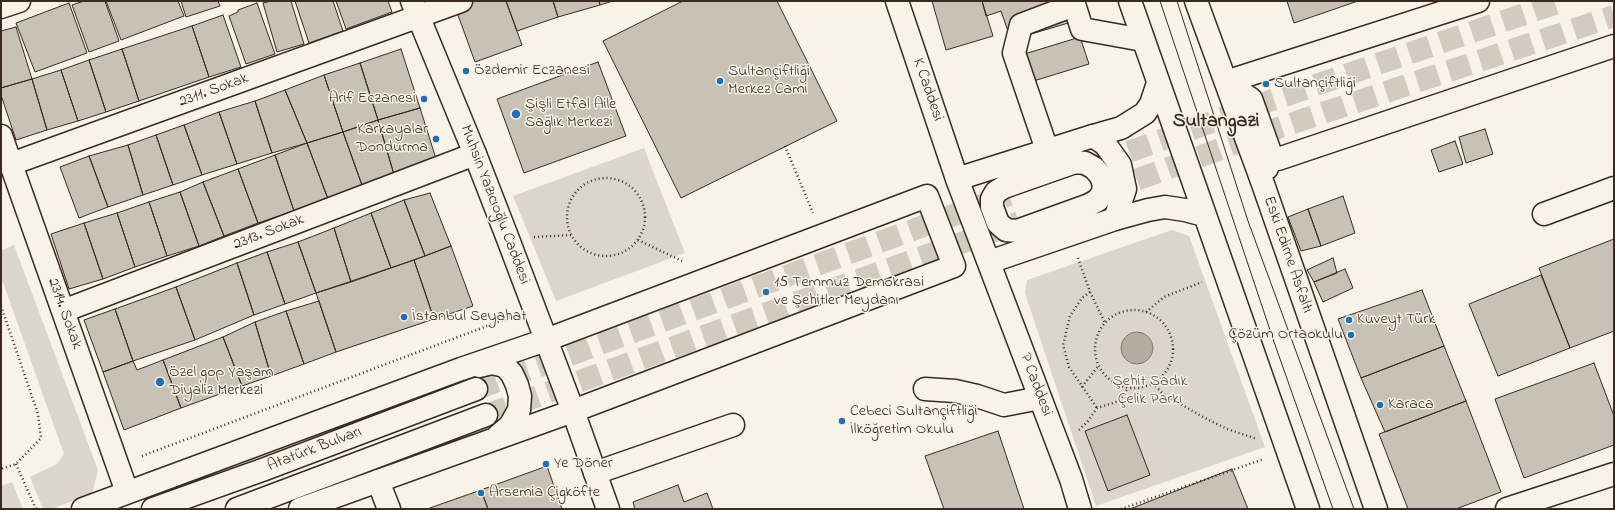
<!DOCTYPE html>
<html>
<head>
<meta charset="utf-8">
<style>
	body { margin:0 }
	#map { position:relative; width:1615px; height:510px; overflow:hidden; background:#f7f3e8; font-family:"Indie Flower",sans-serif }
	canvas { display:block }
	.frame { position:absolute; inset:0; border:2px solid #3b2a1e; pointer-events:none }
</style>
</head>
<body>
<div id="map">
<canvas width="1615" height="510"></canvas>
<div class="frame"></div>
</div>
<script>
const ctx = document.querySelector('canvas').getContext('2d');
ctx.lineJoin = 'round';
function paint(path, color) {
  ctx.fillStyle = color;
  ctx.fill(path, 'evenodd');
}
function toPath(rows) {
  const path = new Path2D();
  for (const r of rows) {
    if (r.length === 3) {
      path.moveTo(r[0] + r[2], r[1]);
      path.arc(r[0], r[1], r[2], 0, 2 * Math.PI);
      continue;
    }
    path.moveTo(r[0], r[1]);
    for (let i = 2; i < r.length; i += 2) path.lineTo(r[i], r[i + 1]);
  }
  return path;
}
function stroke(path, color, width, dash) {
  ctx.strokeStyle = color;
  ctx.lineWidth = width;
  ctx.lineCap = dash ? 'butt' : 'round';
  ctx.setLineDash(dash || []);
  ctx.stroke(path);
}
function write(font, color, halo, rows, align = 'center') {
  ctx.font = font + ' "Indie Flower",sans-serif';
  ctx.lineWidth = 3;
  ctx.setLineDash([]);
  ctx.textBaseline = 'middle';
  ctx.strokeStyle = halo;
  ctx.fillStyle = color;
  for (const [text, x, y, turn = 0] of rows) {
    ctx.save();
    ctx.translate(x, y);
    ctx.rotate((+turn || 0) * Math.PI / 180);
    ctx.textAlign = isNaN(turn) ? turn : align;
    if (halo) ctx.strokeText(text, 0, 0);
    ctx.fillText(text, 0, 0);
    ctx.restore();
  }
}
paint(toPath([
	[644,148,685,253,556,301,513,196],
	[1172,230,1189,236,1265,447,1096,506,1025,293,1027,280],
	[14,245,98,470,92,494,51,509,43,509,30,477,57,464,64,454,1,277,1,251],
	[12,482,23,509,1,509,1,486]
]), '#dbd6cb');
const water = toPath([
	[1137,348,16]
]);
paint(water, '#b4aca0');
stroke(water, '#84786c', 1);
const building = toPath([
	[84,1,105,1,119,41,89,52,72,5,84,1],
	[106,1,178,1,184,16,121,40,106,1],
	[181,1,218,1,220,6,186,17,181,1],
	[271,1,291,1,304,44,277,52,263,3,271,1],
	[295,1,333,1,343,31,309,43,295,1],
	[336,1,388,1,392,12,346,29,336,1],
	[463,1,506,1,522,45,475,62,454,4,463,1],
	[506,1,553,1,558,17,517,31,506,1],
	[553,1,599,1,600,5,558,17,553,1],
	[599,1,613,1,600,5,599,1],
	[683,1,777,1,837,121,681,198,603,41,683,1],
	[932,1,982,1,993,36,946,50,932,1],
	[982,1,1069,1,1075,21,1011,40,1001,11,986,16,982,1],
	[1287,1,1358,1,1294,23,1287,1],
	[69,3,87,53,35,72,16,23,69,3],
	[257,3,275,54,246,64,229,16,238,12,238,10,257,3],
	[223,15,241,67,209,77,192,26,223,15],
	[192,26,209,77,139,101,122,49,192,26],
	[16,27,32,79,1,88,1,31,16,27],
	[1080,37,1089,64,1027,83,1018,56,1080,37],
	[122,49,139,101,106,112,89,60,122,49],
	[401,49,420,108,378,120,360,63,401,49],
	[89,60,106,112,78,121,61,70,89,60],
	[598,62,626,136,524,173,497,99,598,62],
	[360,63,378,120,343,132,324,75,360,63],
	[61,70,78,121,47,130,32,79,61,70],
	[324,75,343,132,307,143,285,90,324,75],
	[32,79,47,130,16,140,1,95,1,88,32,79],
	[285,90,307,143,272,153,255,101,285,90],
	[255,101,272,153,237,164,219,112,255,101],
	[420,108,438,165,395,178,378,120,420,108],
	[219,112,237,164,202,175,184,125,219,112],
	[378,120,395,178,363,188,343,132,378,120],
	[184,125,202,175,173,185,156,135,184,125],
	[1485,129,1493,154,1466,163,1459,137,1485,129],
	[343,132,363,188,328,199,307,143,343,132],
	[156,135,173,185,143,195,128,145,156,135],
	[1455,141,1463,164,1439,172,1431,150,1455,141],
	[307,143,328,199,294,211,275,155,307,143],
	[128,145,143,195,108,207,89,156,128,145],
	[275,155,294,211,258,223,238,169,275,155],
	[89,156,108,207,79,218,60,167,89,156],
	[238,169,258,223,224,236,203,182,238,169],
	[203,182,224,236,199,246,180,192,203,182],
	[180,192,199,246,167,256,149,202,180,192],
	[430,193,451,246,425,256,404,200,430,193],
	[1343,196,1355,233,1321,246,1308,209,1343,196],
	[404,200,425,256,391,268,371,213,404,200],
	[149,202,167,256,135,267,117,213,149,202],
	[1308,209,1321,246,1301,251,1288,217,1308,209],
	[117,213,135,267,103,279,84,223,117,213],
	[371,213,391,268,351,282,334,228,371,213],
	[84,223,103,279,69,289,51,234,84,223],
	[334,228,351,282,316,293,298,242,334,228],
	[1614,239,1614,331,1570,348,1539,268,1614,239],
	[298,242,316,293,285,304,267,252,298,242],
	[451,246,473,306,434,319,414,260,451,246],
	[267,252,285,304,254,315,237,263,267,252],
	[1333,258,1337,273,1314,282,1307,270,1333,258],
	[414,260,434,319,336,352,316,293,414,260],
	[237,263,254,315,195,340,176,287,237,263],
	[1345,269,1353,288,1323,302,1314,282,1345,269],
	[1541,275,1570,348,1498,376,1469,304,1541,275],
	[176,287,195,340,133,361,115,309,176,287],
	[1422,290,1444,346,1361,378,1338,319,1422,290],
	[319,301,336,352,304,364,286,311,319,301],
	[115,309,133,361,103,372,84,320,115,309],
	[286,311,304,364,271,376,255,322,286,311],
	[255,322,271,376,242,386,223,337,255,322],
	[223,337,242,386,181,408,163,360,223,337],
	[1444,346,1466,401,1385,432,1361,378,1444,346],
	[163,360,181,408,124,430,103,372,133,361,137,370,163,360],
	[1594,363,1614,416,1614,445,1524,478,1495,399,1594,363],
	[1466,401,1501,492,1456,509,1408,509,1379,434,1466,401],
	[1127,415,1150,475,1108,491,1085,431,1127,415],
	[998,431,1024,509,944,509,925,456,998,431],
	[547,466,562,509,488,509,481,490,547,466],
	[1232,469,1248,509,1130,509,1232,469],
	[678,485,684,502,707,493,713,509,635,509,633,502,678,485],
	[481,490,488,509,427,509,481,490]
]);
paint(building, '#c8c1b6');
stroke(building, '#3b2a1e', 1);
stroke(toPath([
	[1098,163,1272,100,1563,1],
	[1106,191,1281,127,1614,16],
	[476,389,1009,195],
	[486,415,1019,222]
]), '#d1cbc0', 22, [22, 11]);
const minor = toPath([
	[897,1,957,179,1071,479,1080,509],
	[1073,1,1082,29,1143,40],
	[1,7,19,1],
	[1226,82,1478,1],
	[1226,82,1251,99,1271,155,1267,168],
	[1,136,127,492],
	[1047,150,1014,53,1021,25,1074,5],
	[1271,155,1278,159,1614,46],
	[1075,162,1085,163,1094,168,1101,176,1104,185,1103,192,1098,200,1089,205,1017,231,1006,230,998,223,992,207,992,199,996,192,1004,187,1075,162],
	[11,164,461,1],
	[957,179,1093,136,1105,144,1120,165,1125,189,1115,219,989,262],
	[1544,214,1614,188],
	[63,311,475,154],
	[546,340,927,196,954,266,573,411],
	[925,389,955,391,977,396,1004,405,1040,398],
	[595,473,733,425],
	[378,481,389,509],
	[1507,509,1614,474]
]);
const major = toPath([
	[412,1,475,154,508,239,573,411,608,509],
	[1130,1,1308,509],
	[1196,1,1263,184,1376,509],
	[1093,136,1121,128,1145,113,1151,104,1158,83],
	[1115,219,1148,210,1165,207,1185,210,1204,215],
	[479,366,492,363,505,366,512,374,517,385,520,396,519,410,510,426,498,436],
	[83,509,461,369,546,340],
	[153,509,265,469,476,389],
	[237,509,486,415],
	[300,509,573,411]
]);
stroke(minor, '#3b2a1e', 25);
stroke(major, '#3b2a1e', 25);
stroke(toPath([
	[785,146,813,213],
	[606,217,39],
	[534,237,572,235],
	[638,240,682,261],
	[1078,258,1090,292,1105,323],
	[1090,292,1082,298,1070,316,1063,345,1069,367,1097,408],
	[1,306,38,414,41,438,16,464,1,469],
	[1134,349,39],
	[1146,312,1164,297,1202,282],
	[1153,383,1163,394,1203,417,1227,429,1257,439],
	[1082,387,1099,365],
	[1079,430,1088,421,1097,408,1119,401,1128,388],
	[142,456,511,317],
	[16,464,36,509],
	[1121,509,1264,459]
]), '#3b2a1e', 2.5, [1, 3]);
stroke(minor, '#f7f3e8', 22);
stroke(major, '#f7f3e8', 22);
stroke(toPath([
	[1160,1,1273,339,1333,509],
	[1177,1,1248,221,1354,509]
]), '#3b2a1e', 1);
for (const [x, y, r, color] of [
	[466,71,4,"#1f6fb2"],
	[720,81,4,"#1f6fb2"],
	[1266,84,4,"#1f6fb2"],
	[424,99,4,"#1f6fb2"],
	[516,114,5,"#1f6fb2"],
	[436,139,4,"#1f6fb2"],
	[766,292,4,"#1f6fb2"],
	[404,317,4,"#1f6fb2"],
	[1349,320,4,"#1f6fb2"],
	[1351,335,4,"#1f6fb2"],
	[160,382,5,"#1f6fb2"],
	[1380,405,4,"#1f6fb2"],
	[842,421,4,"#1f6fb2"],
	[546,464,4,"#1f6fb2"],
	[481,493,4,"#1f6fb2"]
]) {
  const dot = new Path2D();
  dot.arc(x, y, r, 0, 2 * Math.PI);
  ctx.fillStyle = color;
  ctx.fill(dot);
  stroke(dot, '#f7f3e8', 1.5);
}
write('16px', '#3b2a1e', '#f7f3e8', [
	["Özdemir Eczanesi",474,71],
	["Sultançiftliği",728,72],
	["Merkez Cami",728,90],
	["Sultançiftliği",1274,84],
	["Arif Eczanesi",416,99,"right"],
	["Şişli Etfal Aile",525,105],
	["Sağlık Merkezi",525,123],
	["Karkayalar",428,130,"right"],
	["Dondurma",428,148,"right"],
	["15 Temmuz Demokrasi",774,283],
	["ve Şehitler Meydanı",774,301],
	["İstanbul Seyahat",412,317],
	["Kuveyt Türk",1357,320],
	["Çözüm Ortaokulu",1343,335,"right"],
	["Özel gop Yaşam",169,373],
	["Diyaliz Merkezi",169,391],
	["Karaca",1388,405],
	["Cebeci Sultançiftliği",850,412],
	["İlköğretim Okulu",850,430],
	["Ye Döner",554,464],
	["Arsemia Çigköfte",489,493]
], 'left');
write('16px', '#3b2a1e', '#f7f3e8', [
	["K Caddesi",927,90,71],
	["2311. Sokak",214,91,-20],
	["Muhsin Yazıcıoğlu Caddesi",494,205,69],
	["2313. Sokak",269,233,-21],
	["Eski Edirne Asfaltı",1287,255,71],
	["2314. Sokak",64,314,70],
	["P Caddesi",1035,385,69],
	["Atatürk Bulvarı",315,450,-21]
]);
write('16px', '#5b4c41', '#f7f3e8', [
	["Şehit Sadık",1150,382],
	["Çelik Parkı",1150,400]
]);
write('bold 20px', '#3b2a1e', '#f7f3e8', [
	["Sultangazi",1216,123]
]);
</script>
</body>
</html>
